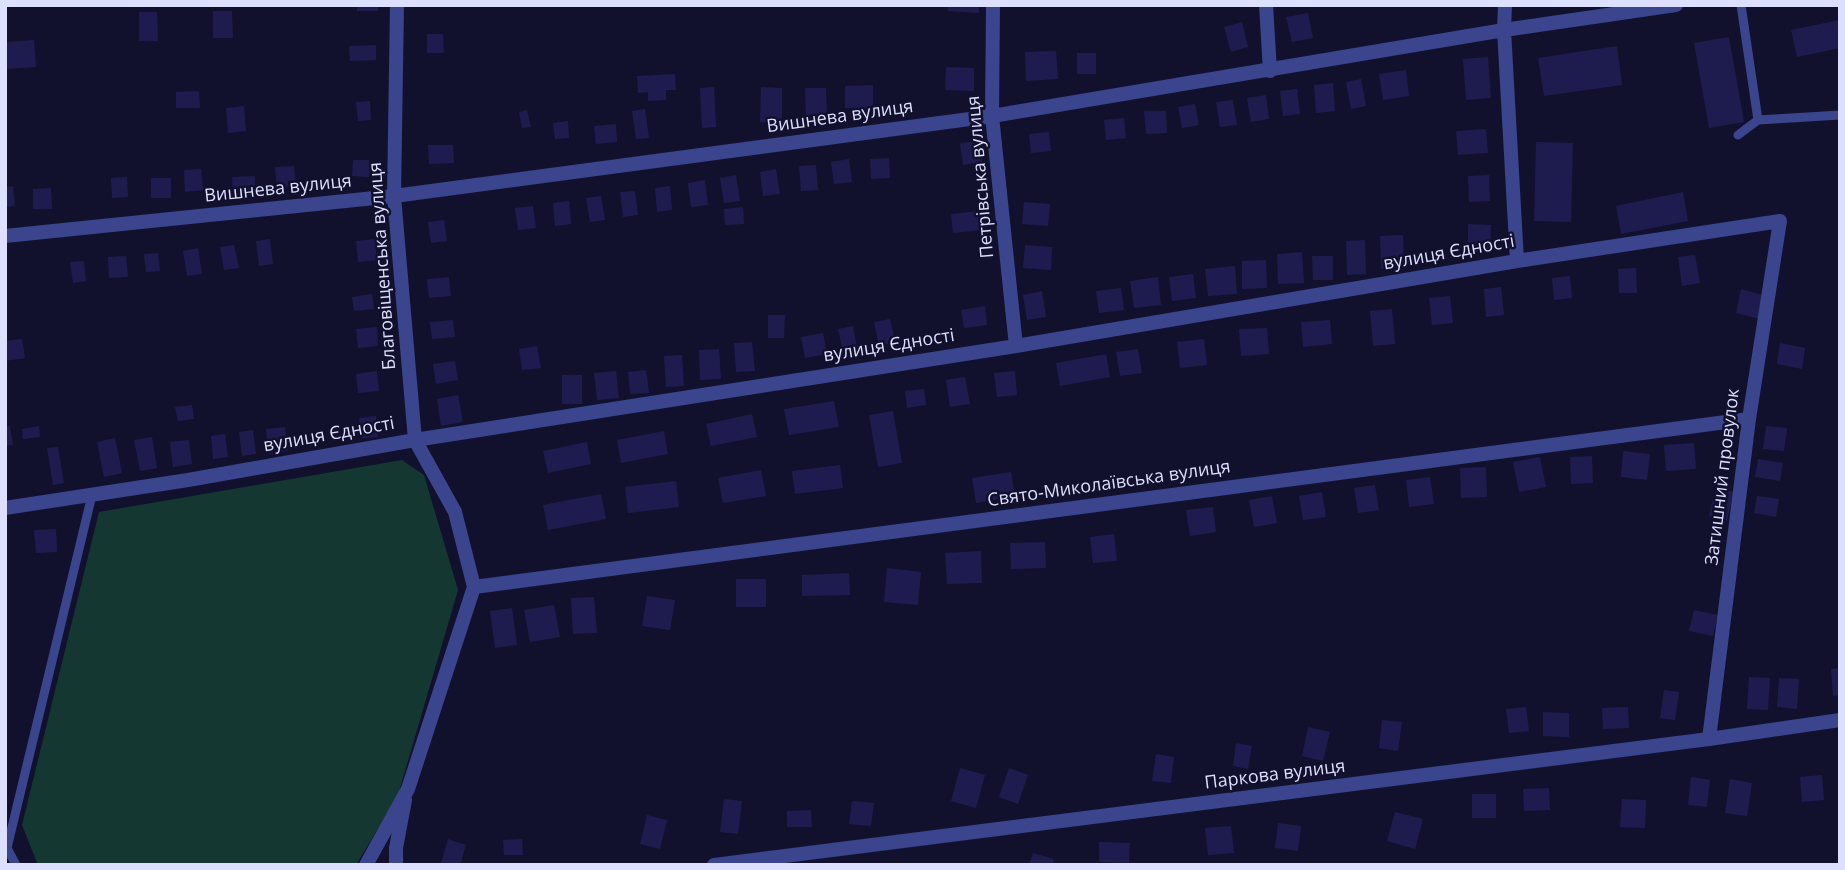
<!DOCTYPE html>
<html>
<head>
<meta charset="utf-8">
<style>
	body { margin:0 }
	#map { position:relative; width:1845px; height:870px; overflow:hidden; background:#11112e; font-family:"Open Sans",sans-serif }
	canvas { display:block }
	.frame { position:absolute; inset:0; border:7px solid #dddfff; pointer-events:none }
</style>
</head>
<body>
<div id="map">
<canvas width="1845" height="870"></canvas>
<div class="frame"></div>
</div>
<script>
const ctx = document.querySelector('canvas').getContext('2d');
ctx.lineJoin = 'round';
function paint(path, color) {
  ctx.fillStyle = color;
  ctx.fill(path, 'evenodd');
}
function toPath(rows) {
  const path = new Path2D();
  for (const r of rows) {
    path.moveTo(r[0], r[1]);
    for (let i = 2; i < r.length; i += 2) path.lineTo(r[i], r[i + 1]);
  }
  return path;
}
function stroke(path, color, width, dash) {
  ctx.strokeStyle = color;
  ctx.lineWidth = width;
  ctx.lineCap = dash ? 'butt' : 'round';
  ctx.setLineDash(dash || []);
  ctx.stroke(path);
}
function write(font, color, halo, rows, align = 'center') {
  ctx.font = font + ' "Open Sans",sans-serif';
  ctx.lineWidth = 5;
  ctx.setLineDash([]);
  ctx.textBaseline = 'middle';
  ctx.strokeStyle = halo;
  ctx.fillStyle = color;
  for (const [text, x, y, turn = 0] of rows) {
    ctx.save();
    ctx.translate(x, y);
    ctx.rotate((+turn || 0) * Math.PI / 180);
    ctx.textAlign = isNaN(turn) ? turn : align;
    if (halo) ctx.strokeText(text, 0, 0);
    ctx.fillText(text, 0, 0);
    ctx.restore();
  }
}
paint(toPath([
	[402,460,424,475,458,590,398,795,356,865,38,865,22,825,99,512]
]), '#143831');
paint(toPath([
	[357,5,378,5,378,11,357,11],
	[948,5,979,5,979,13,948,11],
	[213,11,232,11,233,38,213,38],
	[139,12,157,12,158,41,139,41],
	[1308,13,1313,38,1292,42,1286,17],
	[1840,20,1840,48,1797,57,1791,30],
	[1242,22,1248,47,1231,52,1224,27],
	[427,34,443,34,444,53,427,53],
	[1729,37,1744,122,1709,128,1694,43],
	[34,40,36,67,5,69,5,42],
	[376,45,376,60,350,61,349,46],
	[1617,46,1622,85,1544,96,1538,58],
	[1056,51,1058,79,1026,81,1025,52],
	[1077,53,1096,53,1096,74,1077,74],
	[1488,57,1491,98,1466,100,1463,59],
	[946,67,974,68,974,91,945,90],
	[1406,70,1409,96,1383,100,1379,74],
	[675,74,676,90,666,90,666,100,648,101,648,92,638,93,637,76],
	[1361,79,1366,106,1351,109,1346,82],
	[1333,83,1335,111,1316,113,1314,85],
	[873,85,873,108,845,108,845,86],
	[714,87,716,127,702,128,700,88],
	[761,87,782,88,782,123,760,122],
	[805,88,826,88,827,115,806,115],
	[1297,89,1300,114,1283,116,1280,91],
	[199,91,200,108,176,108,176,92],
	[1266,95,1269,119,1251,122,1247,98],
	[1233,100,1237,125,1220,127,1216,102],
	[370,101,371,120,358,121,356,102],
	[1195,104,1199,125,1182,128,1178,107],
	[244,106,246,131,228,133,226,108],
	[645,109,649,138,636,139,632,111],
	[527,110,531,127,522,128,519,112],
	[1144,111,1166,111,1167,133,1146,134],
	[1124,118,1126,138,1106,140,1104,120],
	[568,121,569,138,555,139,553,123],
	[616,124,617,142,596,144,594,126],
	[1486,129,1488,153,1458,155,1456,131],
	[1049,132,1051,151,1031,153,1029,134],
	[979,141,982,162,963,165,960,143],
	[1536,142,1573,143,1571,222,1534,221],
	[428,145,453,145,454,163,429,164],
	[889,158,890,178,871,179,870,159],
	[849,159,852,182,834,184,831,162],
	[353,160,369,160,369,177,352,176],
	[816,165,818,190,801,191,799,166],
	[294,166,296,186,277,188,275,167],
	[201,169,203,190,185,192,184,170],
	[776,169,780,194,763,196,760,172],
	[736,175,740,201,724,203,720,178],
	[1489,175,1490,201,1469,202,1468,176],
	[255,176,255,191,233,192,232,177],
	[127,177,128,197,112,198,111,178],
	[151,178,171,178,171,198,151,198],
	[705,180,708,205,691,207,688,183],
	[13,186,15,206,5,207,5,187],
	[670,186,672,210,657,212,655,188],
	[51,188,52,209,33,209,33,189],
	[635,191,638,215,623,217,620,192],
	[1683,192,1688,221,1621,234,1616,206],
	[601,196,605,220,590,222,586,198],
	[569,201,571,224,555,226,553,203],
	[1024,202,1050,204,1048,226,1022,224],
	[533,206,536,228,518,230,515,208],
	[743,207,744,224,725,225,724,209],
	[979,211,981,230,953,233,951,214],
	[444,220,447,241,431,243,428,222],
	[1468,224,1491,225,1490,253,1468,253],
	[1403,235,1404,268,1381,269,1380,236],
	[270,239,273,264,259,266,256,241],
	[375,239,377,260,358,262,356,241],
	[1365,240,1366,274,1347,275,1346,241],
	[234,245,239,268,224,270,220,247],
	[1025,245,1052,247,1051,270,1023,268],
	[198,248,202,274,187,276,183,251],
	[1302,252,1304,283,1278,284,1277,254],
	[158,253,160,271,146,272,144,254],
	[1695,255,1700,283,1682,286,1678,257],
	[126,256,128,277,109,278,108,257],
	[1312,256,1333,256,1333,280,1313,280],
	[1266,260,1267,288,1242,289,1242,261],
	[84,261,86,281,73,283,70,262],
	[1235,266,1237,294,1208,296,1205,269],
	[1636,268,1637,293,1619,293,1618,269],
	[1193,274,1196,298,1172,301,1169,277],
	[1570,276,1572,298,1554,300,1552,278],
	[449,277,451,296,429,298,427,279],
	[1158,277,1161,305,1134,308,1130,281],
	[1501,287,1504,315,1486,317,1484,289],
	[1121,288,1124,310,1099,313,1096,291],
	[1741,289,1766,296,1760,319,1736,313],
	[1042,291,1046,317,1027,320,1023,295],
	[372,294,374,309,354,311,352,297],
	[1450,296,1453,323,1432,325,1429,298],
	[985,306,987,325,964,328,961,310],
	[1392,309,1395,344,1373,346,1370,311],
	[768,315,785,315,784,338,768,338],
	[890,319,895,342,879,346,874,322],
	[453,320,455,337,432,339,430,322],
	[1330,320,1332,344,1303,347,1301,322],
	[853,326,857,348,843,351,838,329],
	[377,327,378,346,358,348,356,329],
	[1267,328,1269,354,1241,356,1239,329],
	[823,333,827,354,805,358,801,337],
	[22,339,25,358,5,361,5,341],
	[1204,339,1207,365,1180,368,1177,342],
	[752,342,755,371,736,372,734,343],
	[1780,343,1805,348,1802,369,1777,364],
	[537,346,541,368,522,370,519,349],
	[719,349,721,379,700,380,699,350],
	[1138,349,1142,373,1120,376,1116,352],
	[1106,354,1110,377,1060,386,1056,363],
	[682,355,684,386,666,387,664,356],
	[455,361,458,380,436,384,433,364],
	[646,370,649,393,630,394,628,372],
	[377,371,379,391,358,393,356,374],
	[616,371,619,398,597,400,594,373],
	[1015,371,1017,395,997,397,994,373],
	[562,375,582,375,582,404,562,404],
	[965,377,970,404,950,407,946,380],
	[924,389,926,405,907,408,905,391],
	[458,395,463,422,441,426,437,399],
	[834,401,839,427,789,435,784,409],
	[192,405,194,419,178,421,175,407],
	[893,411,902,463,878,467,869,415],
	[752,414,757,437,711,446,706,424],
	[376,416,378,437,361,438,359,418],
	[5,426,10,426,13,445,5,446],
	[39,426,40,437,23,439,22,429],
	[1766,426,1787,428,1784,451,1763,449],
	[285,427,288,451,269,454,266,429],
	[253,430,256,454,242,456,239,432],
	[664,431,668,454,621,463,617,440],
	[225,434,228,457,213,459,211,436],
	[152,437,157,468,140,471,134,440],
	[115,438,122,473,104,477,97,442],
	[189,440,192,464,173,467,170,442],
	[587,442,591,464,548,473,543,451],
	[1694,443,1696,469,1666,471,1664,445],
	[58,447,64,483,53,485,47,448],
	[1623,451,1650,454,1647,480,1621,477],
	[1592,456,1593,483,1571,484,1570,457],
	[1540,457,1546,487,1519,492,1513,462],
	[1758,459,1783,463,1780,481,1755,477],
	[840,465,843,488,795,494,792,471],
	[1486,467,1487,497,1461,498,1460,468],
	[761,470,766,496,723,503,718,478],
	[1011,472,1015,496,976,503,972,478],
	[1430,477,1434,504,1409,507,1406,480],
	[676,481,679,507,628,513,625,487],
	[1375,485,1379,510,1358,513,1354,488],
	[1716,487,1734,492,1727,521,1709,516],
	[1322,492,1326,517,1303,520,1299,496],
	[601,494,606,519,548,530,543,505],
	[1272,496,1277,523,1254,527,1249,500],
	[1757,496,1779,499,1776,517,1754,513],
	[1213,507,1216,532,1190,536,1186,510],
	[56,529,57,552,36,553,34,530],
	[1114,534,1117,561,1093,563,1090,537],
	[1045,542,1046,568,1011,569,1010,543],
	[981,551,982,583,947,584,945,553],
	[887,568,921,572,918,605,884,602],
	[849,573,850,595,802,596,802,575],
	[736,579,766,579,766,607,736,607],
	[647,596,675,600,670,630,642,626],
	[594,597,597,633,573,634,571,598],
	[554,605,560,637,530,642,524,610],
	[512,608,517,645,495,648,490,611],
	[1694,610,1718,615,1713,636,1689,631],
	[1840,668,1840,695,1833,696,1831,669],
	[1749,677,1770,678,1768,710,1747,709],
	[1779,678,1799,679,1797,709,1777,707],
	[1664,690,1679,692,1675,720,1660,718],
	[1526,707,1529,731,1509,733,1506,709],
	[1628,707,1629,728,1603,729,1602,708],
	[1543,712,1569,713,1569,737,1543,736],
	[1382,720,1402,722,1398,751,1379,748],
	[1308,727,1330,732,1323,761,1302,756],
	[1236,743,1252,746,1248,769,1233,766],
	[1156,754,1174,757,1171,783,1152,781],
	[960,768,985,775,976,808,951,801],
	[1009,768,1028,775,1018,804,999,797],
	[1822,775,1824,800,1802,802,1800,777],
	[1691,777,1710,780,1707,807,1688,805],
	[1730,779,1752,783,1747,816,1725,813],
	[1549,788,1550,810,1524,811,1523,789],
	[1472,794,1496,794,1496,818,1472,818],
	[724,799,742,801,738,834,720,832],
	[1622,799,1646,800,1645,828,1620,827],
	[852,801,874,803,871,826,849,824],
	[811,810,812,827,787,827,787,811],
	[1395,812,1423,819,1415,849,1387,841],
	[647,815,667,820,660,849,640,844],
	[1278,823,1301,826,1298,851,1275,848],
	[1231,826,1234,853,1208,855,1205,828],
	[448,839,466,845,460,865,441,864],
	[522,839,523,855,504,855,503,840],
	[1099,842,1130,843,1129,863,1099,862],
	[1033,853,1054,859,1052,865,1029,865]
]), '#1e1c4f');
stroke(toPath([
	[1741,5,1758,120],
	[1738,135,1758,120,1840,115],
	[16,865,7,848,92,495]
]), '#3a458e', 9);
stroke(toPath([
	[993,5,992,116,1016,346],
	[1266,5,1270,71],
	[1505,5,1504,30,1517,261],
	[5,236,394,196,992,116,1504,30,1676,5],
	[5,508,188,480,415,440,1016,346,1517,261,1780,221,1749,419,1709,739],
	[474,587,1749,419],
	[366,865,408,789,474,587,455,512,415,440,394,196,397,5],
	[396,865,396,848,405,800],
	[714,865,1709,739,1840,720]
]), '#3a458e', 14);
write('18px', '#dddfff', '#11112e', [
	["Вишнева вулиця",840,117,-8],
	["Петрівська вулиця",981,177,-95],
	["Вишнева вулиця",278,189,-6],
	["вулиця Єдності",1449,253,-10],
	["Благовіщенська вулиця",383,266,-94],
	["вулиця Єдності",889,346,-9],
	["вулиця Єдності",329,435,-10],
	["Затишний провулок",1723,477,-83],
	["Свято-Миколаївська вулиця",1109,484,-8],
	["Паркова вулиця",1275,775,-7]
]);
</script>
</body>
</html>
